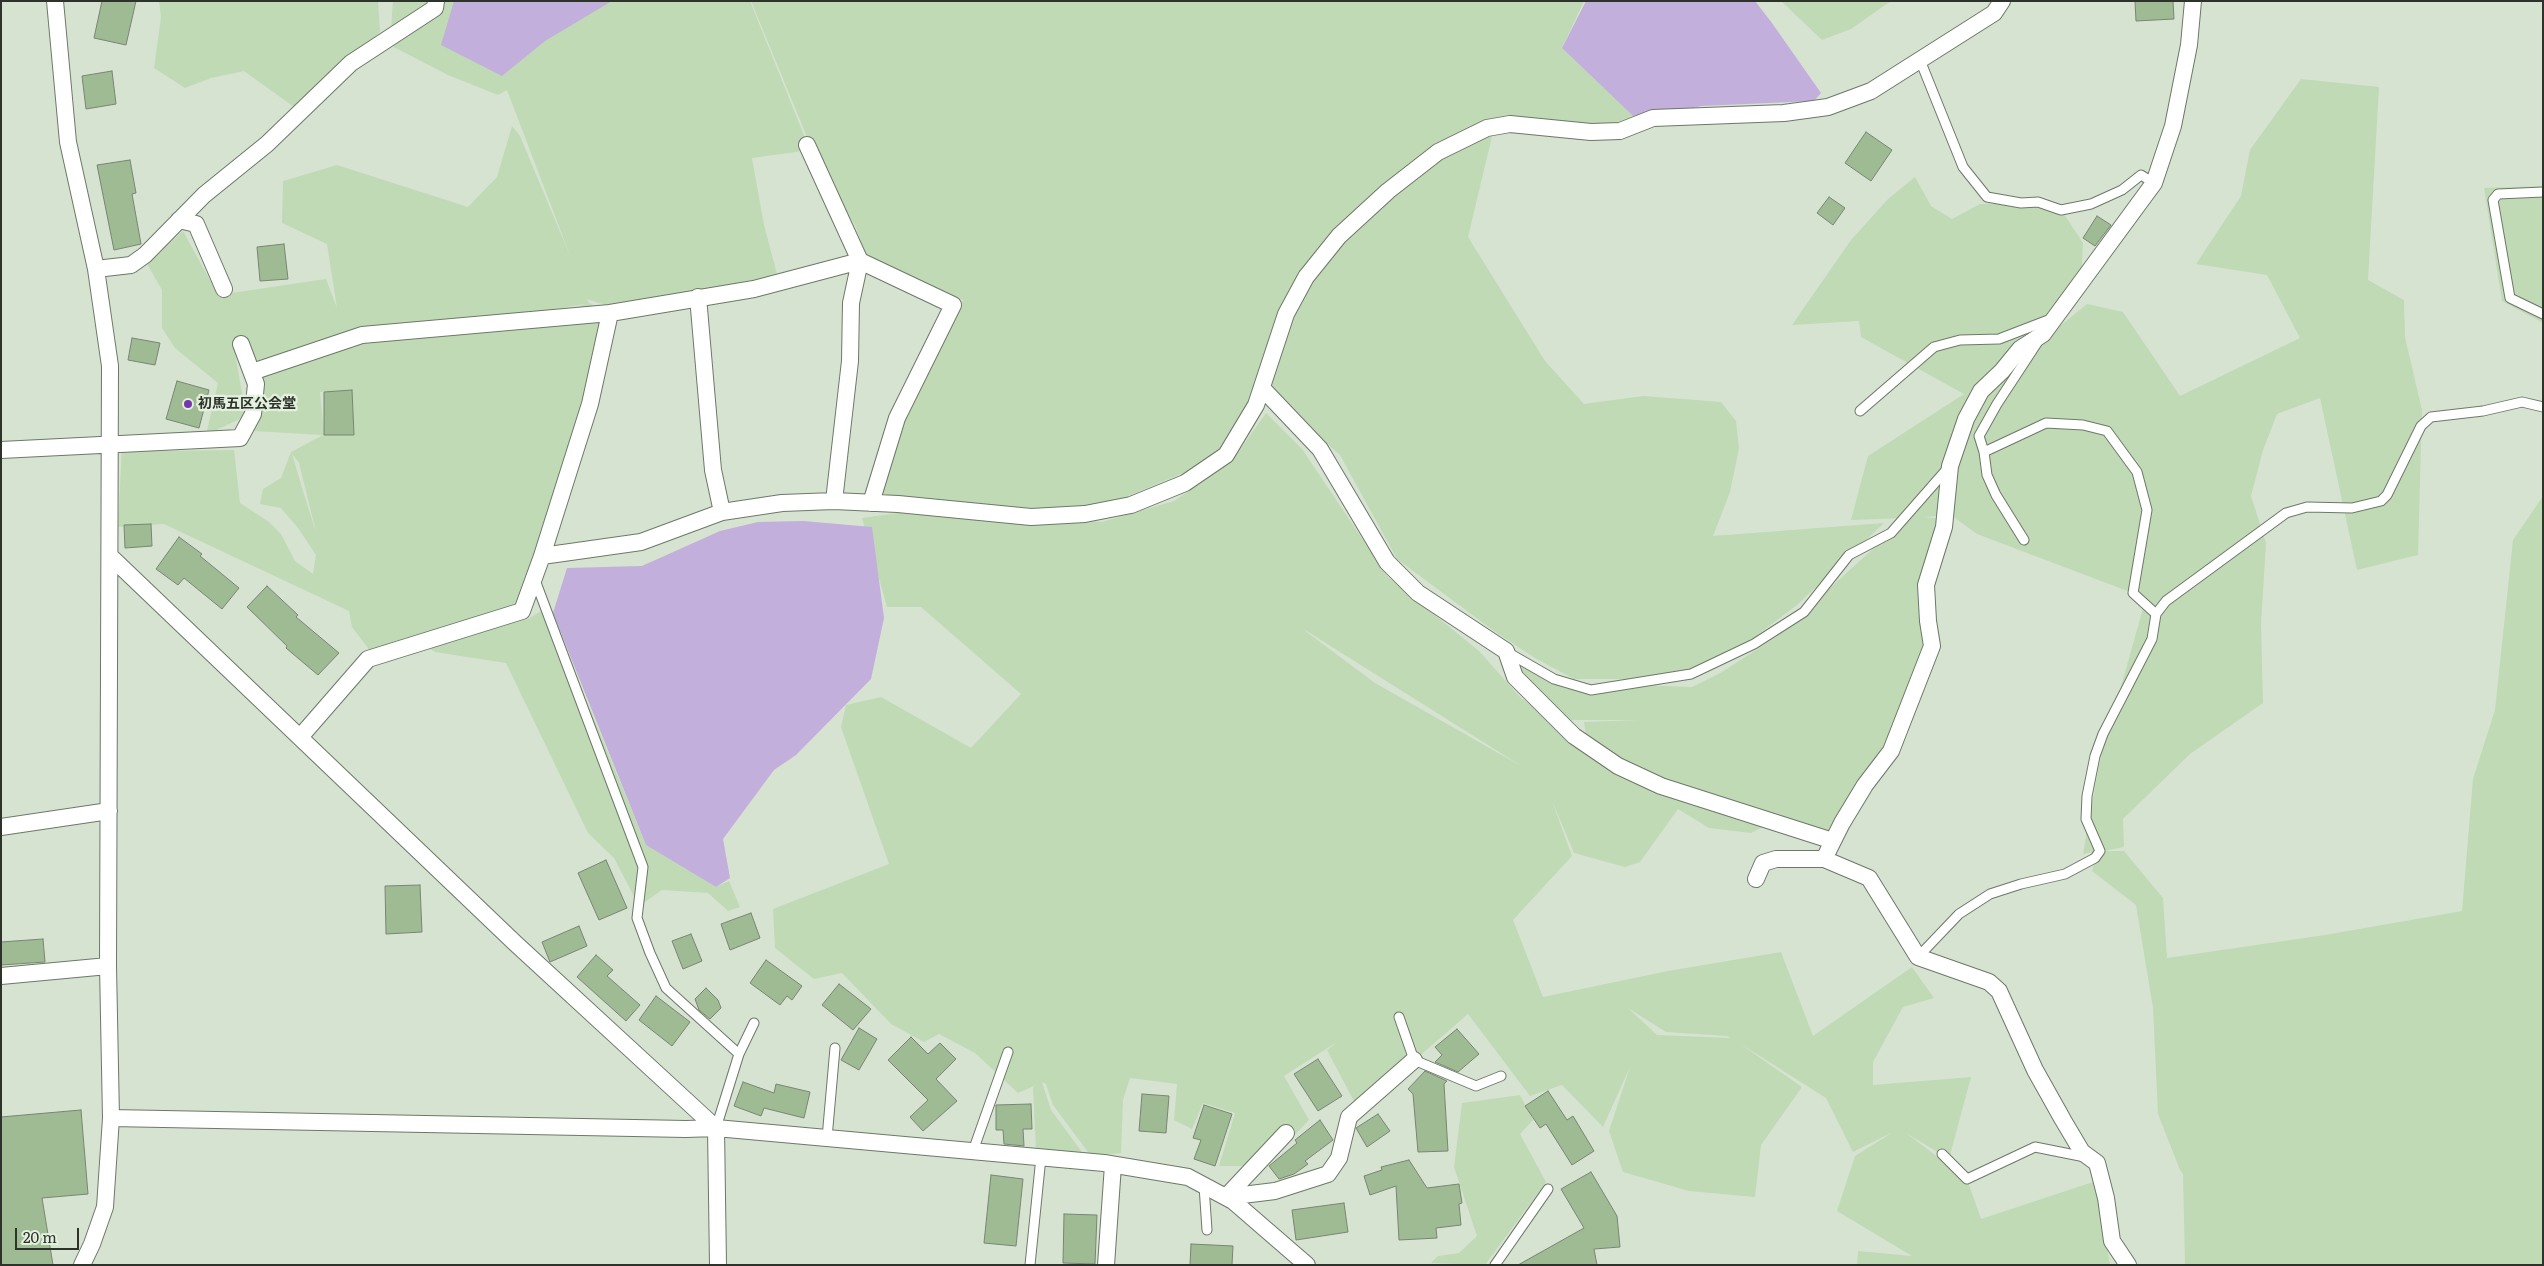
<!DOCTYPE html>
<html>
<head>
<meta charset="utf-8">
<style>
	body { margin:0 }
	#map { position:relative; width:2544px; height:1266px; overflow:hidden; background:#d6e3d1; font-family:Literata,serif }
	canvas { display:block }
	.frame { position:absolute; inset:0; border:2px solid #2d322b; pointer-events:none }
	.scale { position:absolute; left:15px; top:1228px; width:64px; height:22px; box-sizing:border-box; border:2px solid #2d322b; border-top:0; padding-left:6px; font-size:15px; line-height:18px; white-space:nowrap; color:#2d322b; -webkit-text-stroke:4px #e3f0de; paint-order:stroke }
</style>
</head>
<body>
<div id="map">
<canvas width="2544" height="1266"></canvas>
<div class="frame"></div>
<div class="scale">20 m</div>
</div>
<script>
const ctx = document.querySelector('canvas').getContext('2d');
ctx.lineJoin = 'round';
function paint(path, color) {
  ctx.fillStyle = color;
  ctx.fill(path, 'evenodd');
}
function toPath(rows) {
  const path = new Path2D();
  for (const r of rows) {
    path.moveTo(r[0], r[1]);
    for (let i = 2; i < r.length; i += 2) path.lineTo(r[i], r[i + 1]);
  }
  return path;
}
function stroke(path, color, width, dash) {
  ctx.strokeStyle = color;
  ctx.lineWidth = width;
  ctx.lineCap = dash ? 'butt' : 'round';
  ctx.setLineDash(dash || []);
  ctx.stroke(path);
}
function write(font, color, halo, rows, align = 'center') {
  ctx.font = font + ' Literata,"Noto Sans JP",serif';
  ctx.lineWidth = 4.5;
  ctx.setLineDash([]);
  ctx.textBaseline = 'middle';
  ctx.strokeStyle = halo;
  ctx.fillStyle = color;
  for (const [text, x, y, turn = 0] of rows) {
    ctx.save();
    ctx.translate(x, y);
    ctx.rotate((+turn || 0) * Math.PI / 180);
    ctx.textAlign = isNaN(turn) ? turn : align;
    if (halo) ctx.strokeText(text, 0, 0);
    ctx.fillText(text, 0, 0);
    ctx.restore();
  }
}
paint(toPath([
	[159,1,378,1,380,32,301,112,244,71,211,78,185,88,154,68,161,17],
	[393,1,750,1,810,150,752,158,764,225,777,274,720,288,611,307,587,299,589,303,610,313,585,412,534,552,522,611,371,652,352,627,349,611,164,524,118,527,122,446,157,451,234,450,240,503,269,522,281,534,295,561,313,574,316,555,298,528,281,508,260,504,263,489,281,478,291,452,323,435,253,431,258,414,244,369,235,353,246,416,206,435,218,383,175,348,162,328,162,290,147,264,183,231,218,295,326,279,337,308,327,244,282,223,283,181,337,165,468,207,497,177,512,126,520,136,571,258,507,90,498,95,448,75,390,45],
	[585,304,560,314,520,315],
	[350,390,354,435,324,434,320,392],
	[292,454,299,463,316,532,303,491],
	[751,1,1584,1,1562,48,1633,116,1591,132,1494,128,1468,237,1545,361,1584,404,1643,396,1721,402,1736,421,1739,448,1730,492,1713,536,1884,523,1797,605,1748,642,1681,679,1574,679,1535,658,1494,631,1397,559,1340,455,1262,388,1226,455,1085,514,1035,517,1102,522,1174,501,1231,462,1266,413,1302,449,1388,577,1479,651,1521,698,1587,745,1584,722,1640,720,1568,720,1524,676,1521,666,1571,685,1591,690,1634,685,1692,687,1722,672,1776,637,1907,518,1851,520,1868,456,1964,394,1861,337,1859,321,1792,325,1851,240,1888,199,1915,177,1931,206,1952,219,1980,204,2056,202,2083,243,2081,283,1988,385,2087,304,2123,312,2180,396,2300,338,2267,275,2196,264,2241,196,2250,150,2301,79,2379,87,2368,280,2404,300,2405,337,2422,410,2418,555,2357,570,2320,398,2277,414,2263,450,2251,496,2266,543,2261,624,2263,703,2190,754,2123,819,2124,847,2104,851,2124,851,2163,898,2167,958,2325,935,2462,911,2473,779,2495,710,2513,540,2543,496,2543,1265,2185,1265,2183,1174,2180,1170,2158,1114,2153,1008,2136,905,2092,871,2099,851,2083,854,2099,764,2146,598,1977,534,1951,515,1924,517,1945,519,1926,585,1932,646,1896,737,1833,841,1773,822,1751,833,1709,828,1678,809,1640,862,1625,867,1574,853,1552,801,1572,856,1513,920,1543,997,1668,971,1781,952,1813,1036,1912,967,1934,998,1903,1007,1873,1062,1873,1085,1971,1077,1949,1159,1906,1133,1967,1179,1981,1219,2096,1181,2110,1265,1857,1265,1858,1251,1912,1256,1837,1211,1855,1156,1893,1132,1853,1152,1826,1098,1739,1043,1802,1087,1761,1145,1755,1197,1689,1191,1623,1172,1609,1131,1630,1067,1603,1127,1562,1085,1530,1096,1468,1014,1358,1109,1327,1050,1337,1042,1284,1076,1309,1120,1265,1166,1219,1166,1235,1113,1203,1103,1192,1129,1174,1120,1177,1084,1130,1078,1123,1100,1121,1153,1091,1156,1053,1105,1046,1084,1042,1082,1051,1110,1082,1152,1036,1150,1033,1087,1036,1085,1018,1093,975,1053,939,1034,924,1042,891,1024,842,973,814,979,775,948,773,909,889,864,841,727,846,705,881,697,971,748,1021,694,921,607,887,607,862,518,933,508,877,497,907,408,963,300,867,258,855,225,812,156,814,154],
	[1304,630,1305,630,1523,767,1375,683],
	[1628,1008,1666,1032,1727,1036,1731,1038,1657,1035],
	[1781,1,1891,1,1851,29,1822,40],
	[2543,186,2543,323,2502,301,2484,188],
	[548,607,646,845,716,887,729,881,740,907,728,911,708,893,662,890,639,906,614,858,588,833,506,663,435,652,426,646,528,619],
	[1520,1095,1533,1120,1520,1134,1546,1182,1485,1265,1431,1263,1438,1256,1459,1253,1477,1236,1454,1167,1462,1103]
]), '#c0dab6');
paint(toPath([
	[454,1,612,1,545,41,502,76,441,45],
	[1586,1,1755,1,1772,23,1821,93,1814,101,1701,106,1679,112,1668,109,1633,116,1562,48],
	[803,521,872,527,884,618,871,679,796,755,774,770,723,839,730,878,716,887,646,845,553,613,567,568,642,566,720,531,758,522]
]), '#c2afdb');
const building = toPath([
	[102,1,136,1,126,45,94,38,102,1],
	[2135,1,2173,1,2174,19,2136,21,2135,1],
	[112,71,116,104,86,109,82,76,112,71],
	[1866,132,1892,150,1871,181,1845,163,1866,132],
	[130,160,136,193,132,194,141,244,114,250,97,165,130,160],
	[1829,197,1845,208,1833,225,1817,213,1829,197],
	[2097,216,2111,225,2095,246,2083,238,2097,216],
	[284,244,288,279,260,281,257,247,284,244],
	[132,338,160,343,155,365,128,360,132,338],
	[177,381,209,390,199,428,166,419,177,381],
	[352,390,354,435,324,435,324,392,352,390],
	[151,524,152,546,125,548,124,525,151,524],
	[179,537,202,554,200,556,239,588,222,609,184,578,178,585,156,569,179,537],
	[267,586,298,615,296,617,339,653,318,675,286,648,287,646,247,607,267,586],
	[606,860,627,908,599,920,578,873,606,860],
	[420,885,422,932,386,934,385,886,420,885],
	[751,913,760,938,730,950,721,924,751,913],
	[579,926,587,946,550,962,542,942,579,926],
	[691,934,702,961,683,969,672,941,691,934],
	[43,939,45,962,1,965,1,942,43,939],
	[596,955,613,970,607,976,640,1005,626,1021,577,977,596,955],
	[766,960,802,986,792,1000,787,996,780,1005,750,983,766,960],
	[839,984,871,1009,853,1030,822,1005,839,984],
	[706,988,718,1000,721,1008,710,1019,699,1010,695,999,706,988],
	[656,996,690,1022,672,1046,639,1020,656,996],
	[859,1028,877,1039,859,1070,841,1060,859,1028],
	[1457,1029,1479,1054,1458,1072,1435,1062,1442,1055,1435,1047,1457,1029],
	[911,1037,928,1054,940,1043,956,1059,936,1079,957,1101,923,1131,910,1117,928,1100,888,1060,911,1037],
	[1318,1059,1342,1096,1318,1111,1294,1074,1318,1059],
	[1425,1071,1447,1081,1444,1084,1448,1151,1418,1152,1413,1094,1408,1089,1425,1071],
	[743,1082,774,1093,776,1084,810,1092,804,1118,764,1108,761,1116,734,1106,743,1082],
	[1548,1091,1567,1120,1573,1116,1594,1151,1572,1165,1546,1124,1540,1128,1525,1106,1548,1091],
	[1142,1094,1169,1096,1166,1133,1139,1131,1142,1094],
	[1031,1104,1032,1129,1023,1129,1024,1146,1004,1144,1003,1130,996,1130,996,1105,1031,1104],
	[1204,1105,1232,1114,1215,1166,1194,1159,1201,1140,1193,1138,1204,1105],
	[81,1110,88,1194,42,1198,53,1265,1,1265,1,1117,81,1110],
	[1378,1114,1390,1131,1367,1147,1356,1128,1378,1114],
	[1320,1120,1333,1140,1305,1161,1308,1164,1294,1174,1279,1179,1269,1166,1297,1143,1295,1140,1320,1120],
	[1409,1160,1427,1188,1459,1184,1462,1203,1459,1204,1461,1225,1436,1228,1437,1238,1399,1240,1396,1186,1370,1195,1364,1176,1382,1170,1381,1167,1409,1160],
	[1591,1172,1617,1216,1620,1247,1594,1249,1597,1265,1518,1265,1584,1228,1561,1189,1591,1172],
	[991,1175,1023,1179,1016,1246,984,1243,991,1175],
	[1344,1203,1348,1232,1296,1240,1292,1210,1344,1203],
	[1064,1214,1097,1215,1095,1264,1063,1263,1064,1214],
	[1191,1244,1233,1246,1232,1265,1190,1265,1191,1244]
]);
paint(building, '#9fbb93');
stroke(building, '#798574', 1);
const lane = toPath([
	[1920,60,1963,167,1987,197,2021,203,2038,202,2061,210,2091,204,2122,190,2141,175,2154,183],
	[2543,192,2498,194,2493,200,2510,298,2543,314],
	[1860,411,1934,347,1960,340,1999,339,2051,319],
	[1984,452,1979,436,1997,404,2037,343],
	[2024,540,1996,495,1987,475,1984,452,2046,423,2083,425,2107,431,2137,472,2147,510,2133,593,2156,614],
	[535,580,643,867,637,918,650,953,666,988,739,1054],
	[1507,652,1554,679,1591,690,1691,674,1754,644,1804,612,1849,555,1891,533,1948,468],
	[1918,957,1959,914,1990,894,2021,884,2065,874,2095,858,2100,851,2086,819,2087,796,2095,756,2103,734,2152,639,2156,614,2166,601,2286,513,2307,507,2352,508,2381,501,2387,495,2421,426,2431,417,2483,411,2522,402,2543,407],
	[1399,1017,1414,1060,1476,1086,1501,1076],
	[716,1128,739,1054,754,1023],
	[827,1138,835,1048],
	[973,1151,1008,1052],
	[1942,1154,1967,1179,2035,1147,2085,1157],
	[1204,1186,1207,1230],
	[1030,1265,1041,1157],
	[1495,1265,1548,1189]
]);
const street = toPath([
	[55,1,68,142,96,269,110,366,108,966,111,1118,105,1207,92,1244,82,1265],
	[807,145,860,261,851,303,850,361,834,501],
	[179,220,196,224,224,289],
	[96,269,131,265,145,255,204,195,267,144,351,63,435,8,436,1],
	[698,297,713,470,722,512],
	[252,372,362,335,610,313],
	[1262,388,1320,449,1387,562,1418,593,1506,651,1515,677,1574,736,1618,766,1661,786,1833,841],
	[1,450,240,438,253,414,256,384,241,344],
	[110,556,515,943,716,1128,718,1265],
	[542,556,641,542,722,512,782,503,834,501,898,504,1031,517,1085,514,1131,505,1185,483,1226,455,1256,405,1286,314,1306,277,1339,236,1388,191,1438,152,1487,128,1510,124,1591,132,1620,131,1653,118,1784,113,1828,107,1871,91,1994,13,2002,1],
	[301,736,368,659,522,611,542,556,590,404,610,313,754,289,860,261,953,305,897,418,871,503],
	[1,827,109,811],
	[1824,859,1842,823,1865,785,1891,751,1932,646,1928,621,1926,585,1944,527,1950,466,1966,419,1981,391,2002,371,2020,349,2043,334,2154,183,2173,126,2189,45,2193,1],
	[1756,879,1763,863,1776,859,1824,859,1869,878,1918,957,1989,982,1999,991,2035,1070,2063,1120,2082,1152,2097,1163,2106,1198,2112,1241,2128,1265],
	[1,976,108,966],
	[111,1118,686,1129,716,1128,1104,1163,1188,1177,1233,1201,1307,1265],
	[1226,1197,1275,1191,1328,1174,1339,1158,1349,1117,1414,1060],
	[1226,1197,1286,1133],
	[1106,1265,1113,1165]
]);
stroke(lane, '#6d7868', 11);
stroke(street, '#6d7868', 18);
stroke(lane, '#fff', 9);
stroke(street, '#fff', 16);
for (const [x, y, r, color] of [
	[188,404,5,"#7437ac"]
]) {
  const dot = new Path2D();
  dot.arc(x, y, r, 0, 2 * Math.PI);
  ctx.fillStyle = color;
  ctx.fill(dot);
  stroke(dot, '#e3f0de', 2);
}
write('bold 14px', '#2d322b', '#e3f0de', [
	["初馬五区公会堂",198,404]
], 'left');
</script>
</body>
</html>
